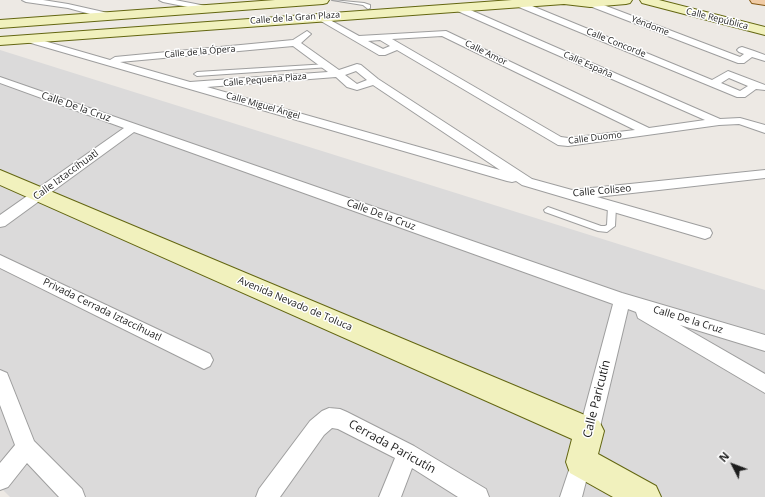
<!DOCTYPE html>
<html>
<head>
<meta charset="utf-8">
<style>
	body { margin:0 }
	#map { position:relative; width:765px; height:497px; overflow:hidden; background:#ede9e4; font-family:"Open Sans",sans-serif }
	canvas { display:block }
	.north { position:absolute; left:713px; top:445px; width:40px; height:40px; -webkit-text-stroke:3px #fff; paint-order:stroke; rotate:312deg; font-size:11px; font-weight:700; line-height:16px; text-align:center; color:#1d1d1d }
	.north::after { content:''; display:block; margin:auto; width:14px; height:18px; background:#1d1d1d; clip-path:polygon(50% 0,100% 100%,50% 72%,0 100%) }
</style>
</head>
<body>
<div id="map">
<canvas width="765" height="497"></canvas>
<div class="north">N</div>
</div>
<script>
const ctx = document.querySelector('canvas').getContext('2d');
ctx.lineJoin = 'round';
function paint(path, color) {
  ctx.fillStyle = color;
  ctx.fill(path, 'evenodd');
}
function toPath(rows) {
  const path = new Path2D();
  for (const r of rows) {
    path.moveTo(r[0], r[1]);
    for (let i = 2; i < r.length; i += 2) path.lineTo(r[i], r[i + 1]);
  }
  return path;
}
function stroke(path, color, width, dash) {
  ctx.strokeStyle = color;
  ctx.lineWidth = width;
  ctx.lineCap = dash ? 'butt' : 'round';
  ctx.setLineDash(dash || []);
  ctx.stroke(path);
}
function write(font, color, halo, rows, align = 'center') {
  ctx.font = font + ' "Open Sans",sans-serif';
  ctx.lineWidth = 3;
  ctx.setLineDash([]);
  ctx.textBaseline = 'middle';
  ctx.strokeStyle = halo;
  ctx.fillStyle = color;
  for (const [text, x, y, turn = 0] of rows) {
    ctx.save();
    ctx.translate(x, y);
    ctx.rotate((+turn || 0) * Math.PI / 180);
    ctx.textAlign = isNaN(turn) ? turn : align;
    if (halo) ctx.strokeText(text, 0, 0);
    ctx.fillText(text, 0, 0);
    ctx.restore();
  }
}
paint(toPath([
	[0,50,765,290,765,497,10,497,0,487]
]), '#dbdada');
const lane = toPath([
	[332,0,364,3,370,5,370,8,368,9,363,5,332,0],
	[328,64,331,66,330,67,197,76,194,74,197,72,328,64],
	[612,204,616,207,615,226,607,232,598,231,545,212,544,210,548,207,601,226,605,226,607,225,608,207,612,204]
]);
const street = toPath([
	[22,0,43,0,68,4,108,13,109,15,105,18,68,8,26,2,22,0],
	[159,0,175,0,206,6,207,8,203,10,163,2,159,0],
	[514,1,520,1,712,80,728,71,765,85,765,90,756,89,745,97,737,97,514,5,514,1],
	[729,78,748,86,740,91,721,83,729,78],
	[587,1,593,1,740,57,744,54,739,52,737,50,739,48,742,47,754,51,765,55,765,61,752,57,744,63,738,63,587,5,587,1],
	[453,5,459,5,720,119,740,118,765,125,765,133,739,124,719,125,568,146,558,145,397,50,385,55,379,55,314,17,315,15,321,15,359,36,446,31,649,128,705,120,453,9,452,7,453,5],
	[442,36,635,130,568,138,561,137,392,39,442,36],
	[380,40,390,46,383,49,368,41,380,40],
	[307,31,311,34,301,43,339,70,357,64,361,65,378,79,532,179,572,190,765,170,765,178,597,197,710,229,712,233,710,237,705,239,522,185,516,181,512,182,507,181,24,41,22,39,27,36,110,60,115,57,293,40,307,31],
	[293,46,328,72,190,82,120,62,293,46],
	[356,71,367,80,357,84,345,75,356,71],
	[336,77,347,87,357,90,373,85,500,170,207,87,336,77],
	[0,77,622,293,765,335,765,351,680,325,765,374,765,393,638,318,636,312,628,309,599,431,596,438,589,441,582,438,579,431,613,304,134,132,5,226,0,227,0,215,124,128,0,83,0,77],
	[0,255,210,354,213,360,210,366,204,369,198,366,0,268,0,255],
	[0,370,7,373,34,441,82,489,85,497,59,497,27,463,8,487,0,490,0,463,15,445,0,405,0,370],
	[329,408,340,409,347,412,414,446,486,489,489,497,458,497,412,468,401,497,379,497,395,458,338,429,332,428,324,435,280,497,256,497,259,489,310,421,322,411,329,408],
	[581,452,588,455,591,462,582,497,560,497,574,455,581,452]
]);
const secondary = toPath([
	[275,0,329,0,327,3,323,4,0,28,0,20,275,0],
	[512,0,632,0,630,3,626,4,590,7,564,4,0,45,0,37,512,0],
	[640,0,659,0,765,27,765,35,642,3,640,0],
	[0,170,599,421,604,431,598,454,656,486,661,497,613,497,570,473,566,462,572,439,0,185,0,170]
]);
const primary = toPath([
	[750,0,765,0,765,5,752,3,750,0]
]);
stroke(lane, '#9e9e9e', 2);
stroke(street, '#9e9e9e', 2);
stroke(secondary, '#636611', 2);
stroke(primary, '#845611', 2);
paint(lane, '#fff');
paint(street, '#fff');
paint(secondary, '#f1f1bd');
paint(primary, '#f0cba5');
write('9px', '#1d1d1d', '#fff', [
	["Calle de la Gran Plaza",295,18,-4],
	["Calle República",717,19,14],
	["Yéndome",650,26,21],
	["Calle Concorde",616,43,22],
	["Calle de la Ópera",200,52,-5],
	["Calle Amor",486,53,26],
	["Calle España",588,65,24],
	["Calle Pequeña Plaza",265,80,-5],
	["Calle Miguel Ángel",263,106,16],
	["Calle Duomo",595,138,-7]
]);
write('10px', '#1d1d1d', '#fff', [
	["Calle De la Cruz",76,107,19],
	["Calle Iztaccíhuatl",66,175,-36],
	["Calle Coliseo",602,191,-5],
	["Calle De la Cruz",381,215,20],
	["Avenida Nevado de Toluca",295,304,23],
	["Privada Cerrada Iztaccíhuatl",102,310,26],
	["Calle De la Cruz",688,320,17]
]);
write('12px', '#1d1d1d', '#fff', [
	["Calle Paricutín",597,399,-76],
	["Cerrada Paricutín",392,447,29]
]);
</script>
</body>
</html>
